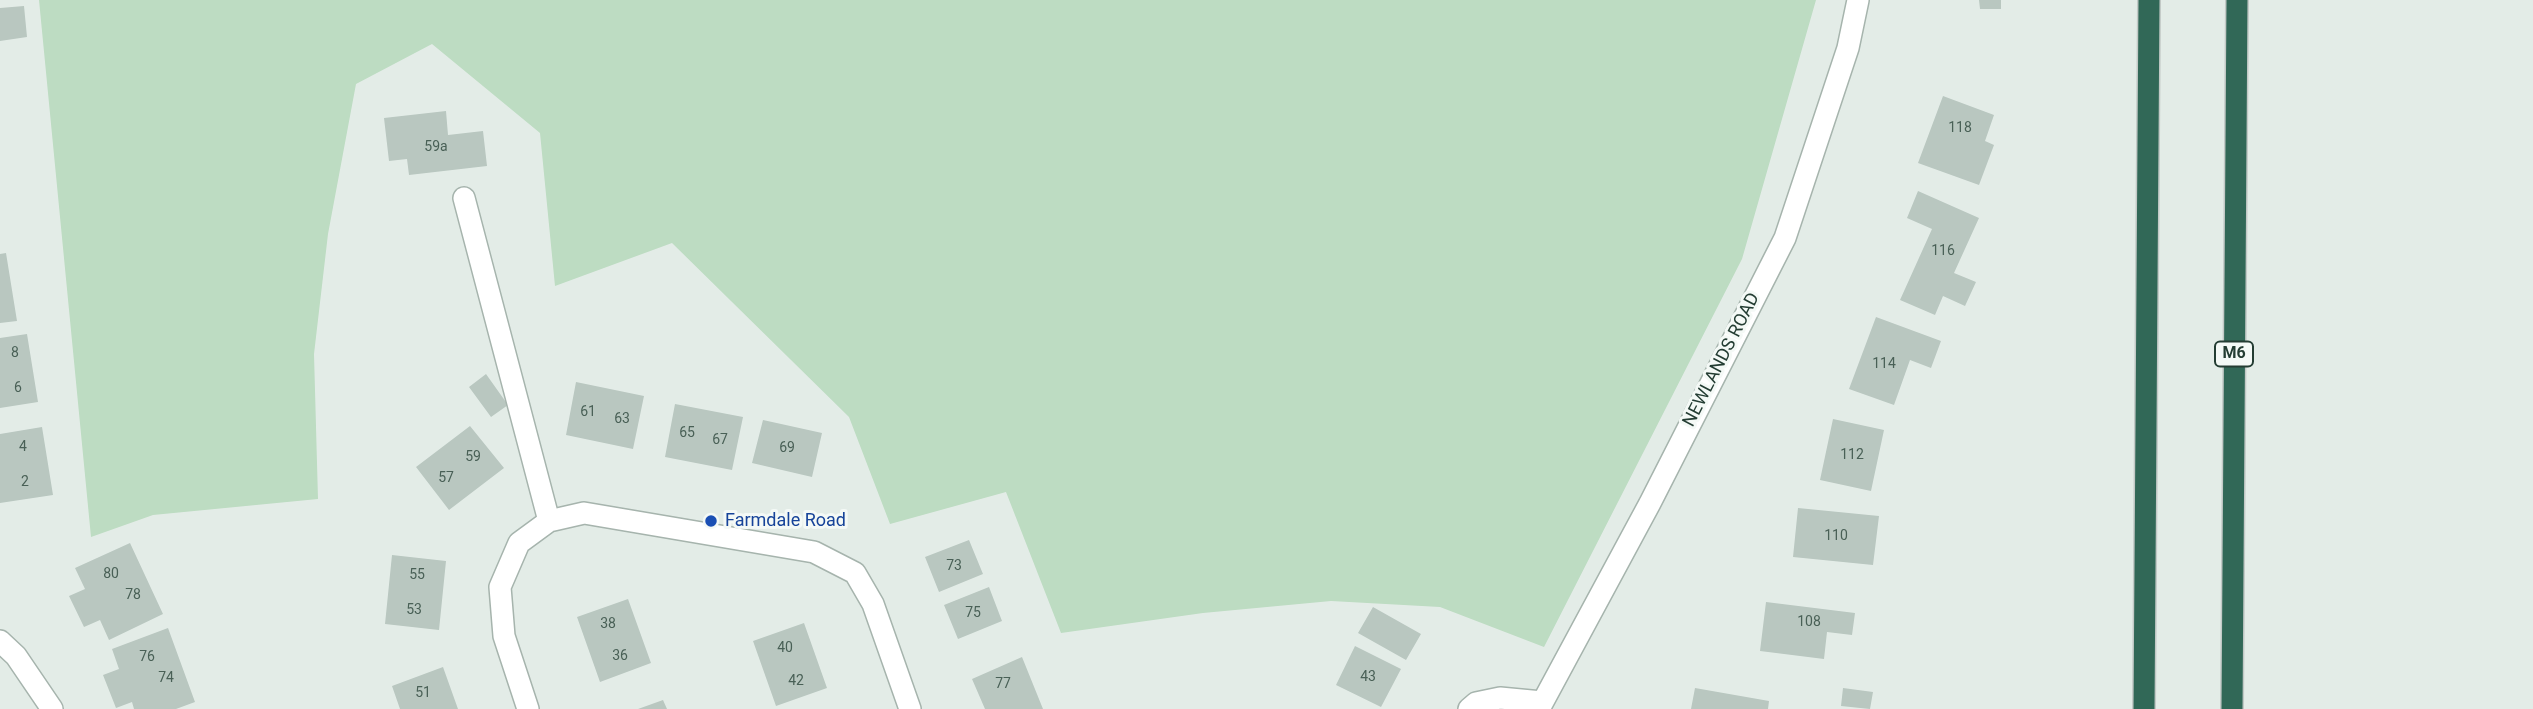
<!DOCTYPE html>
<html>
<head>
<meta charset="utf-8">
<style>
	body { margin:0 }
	canvas { display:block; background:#e3ece7 }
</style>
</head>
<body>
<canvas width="2533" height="709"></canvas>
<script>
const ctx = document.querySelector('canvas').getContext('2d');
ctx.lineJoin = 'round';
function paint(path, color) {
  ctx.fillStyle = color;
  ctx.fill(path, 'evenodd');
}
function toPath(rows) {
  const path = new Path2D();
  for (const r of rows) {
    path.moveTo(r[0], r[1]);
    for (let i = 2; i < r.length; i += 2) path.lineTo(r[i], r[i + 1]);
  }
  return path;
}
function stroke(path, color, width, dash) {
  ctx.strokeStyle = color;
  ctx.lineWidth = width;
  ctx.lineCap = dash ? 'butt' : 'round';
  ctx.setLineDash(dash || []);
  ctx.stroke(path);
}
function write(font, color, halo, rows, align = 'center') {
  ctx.font = font + ' Roboto,sans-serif';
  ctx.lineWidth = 6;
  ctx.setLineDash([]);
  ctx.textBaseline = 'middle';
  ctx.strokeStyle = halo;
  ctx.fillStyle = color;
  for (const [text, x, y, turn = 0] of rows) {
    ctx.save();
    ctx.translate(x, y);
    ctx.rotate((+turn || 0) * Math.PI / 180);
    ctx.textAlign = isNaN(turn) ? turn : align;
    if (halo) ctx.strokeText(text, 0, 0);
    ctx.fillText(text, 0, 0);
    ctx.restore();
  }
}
paint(toPath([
	[39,0,1816,0,1742,259,1544,647,1440,607,1331,601,1203,613,1061,633,1006,492,890,524,849,417,672,243,555,286,540,133,432,44,356,84,328,234,314,354,318,499,153,515,91,537]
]), '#bddcc2');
paint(toPath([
	[1979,0,2001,0,2001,9,1980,9],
	[24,6,27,37,0,41,0,8],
	[1943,96,1994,115,1985,141,1994,145,1979,185,1918,163],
	[446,111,448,135,483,131,487,166,409,175,407,159,389,161,384,118],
	[1918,191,1979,218,1954,273,1976,282,1965,306,1943,296,1935,315,1900,300,1932,229,1907,218],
	[6,253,17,321,0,323,0,254],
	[1876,317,1941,341,1931,368,1910,360,1894,405,1849,389],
	[27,334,38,402,0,408,0,338],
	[486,374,508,405,491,417,469,387],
	[576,382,644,396,633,449,566,435],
	[675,404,743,417,732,470,665,457],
	[1833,419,1884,430,1871,491,1820,480],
	[763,420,822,433,812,477,752,463],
	[470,426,504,468,449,510,416,467],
	[42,427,53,495,0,503,0,434],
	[1798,508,1879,516,1873,565,1793,557],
	[969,540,983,574,939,592,925,557],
	[130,543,163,614,109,640,100,620,84,627,69,596,85,589,75,568],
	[392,555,446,561,439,630,385,624],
	[989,587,1002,621,958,639,944,605],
	[628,599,651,663,600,682,577,617],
	[1766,602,1855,613,1852,635,1827,632,1824,659,1760,651],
	[1373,607,1421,634,1406,660,1358,633],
	[804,623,827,688,776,706,753,641],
	[168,628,195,702,176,709,134,709,132,702,116,708,103,675,119,669,112,649],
	[1355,646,1401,669,1381,707,1336,685],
	[1022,657,1043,709,985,709,972,679],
	[443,667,458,709,400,709,392,686],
	[1695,688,1769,701,1768,709,1691,709],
	[1843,688,1873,692,1870,709,1841,706],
	[663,700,667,709,638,709]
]), '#b9c7c0');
const minor = toPath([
	[464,198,549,521],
	[0,641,16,656,52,709],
	[528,709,504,636,500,587,519,543,549,521,584,513,814,552,855,573,873,604,910,709],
	[1469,709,1476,703,1500,698,1542,702],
	[1539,709,1650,503,1785,238,1848,48,1858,0]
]);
const highway = toPath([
	[2144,709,2149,0],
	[2232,709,2237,0]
]);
stroke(minor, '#a6b4ad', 24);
stroke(highway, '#c2c9c6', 24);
stroke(minor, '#fff', 21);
stroke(highway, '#316857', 21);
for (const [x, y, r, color] of [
	[711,521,7,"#1a4fb4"]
]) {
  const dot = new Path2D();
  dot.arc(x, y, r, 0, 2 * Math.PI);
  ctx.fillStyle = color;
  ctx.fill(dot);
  stroke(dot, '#f4f9f6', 2.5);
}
write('14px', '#496056', null, [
	["118",1960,128],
	["59a",436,147],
	["116",1943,251],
	["8",15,353],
	["114",1884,364],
	["6",18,388],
	["61",588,412],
	["63",622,419],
	["65",687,433],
	["67",720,440],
	["4",23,447],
	["69",787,448],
	["112",1852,455],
	["59",473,457],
	["57",446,478],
	["2",25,482],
	["110",1836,536],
	["73",954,566],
	["80",111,574],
	["55",417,575],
	["78",133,595],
	["53",414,610],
	["75",973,613],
	["108",1809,622],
	["38",608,624],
	["40",785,648],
	["36",620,656],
	["76",147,657],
	["43",1368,677],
	["74",166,678],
	["42",796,681],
	["77",1003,684],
	["51",423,693]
]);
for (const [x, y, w] of [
	[2234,354,38]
]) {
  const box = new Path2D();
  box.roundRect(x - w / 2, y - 12.5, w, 25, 5);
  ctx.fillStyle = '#f4f9f6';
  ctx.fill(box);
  stroke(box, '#243d33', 2);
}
write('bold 16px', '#243d33', null, [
	["M6",2234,354]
]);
write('18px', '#243d33', '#f4f9f6', [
	["NEWLANDS ROAD",1722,360,-63]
]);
write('18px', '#164399', '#f4f9f6', [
	["Farmdale Road",725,521]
], 'left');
</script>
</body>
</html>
